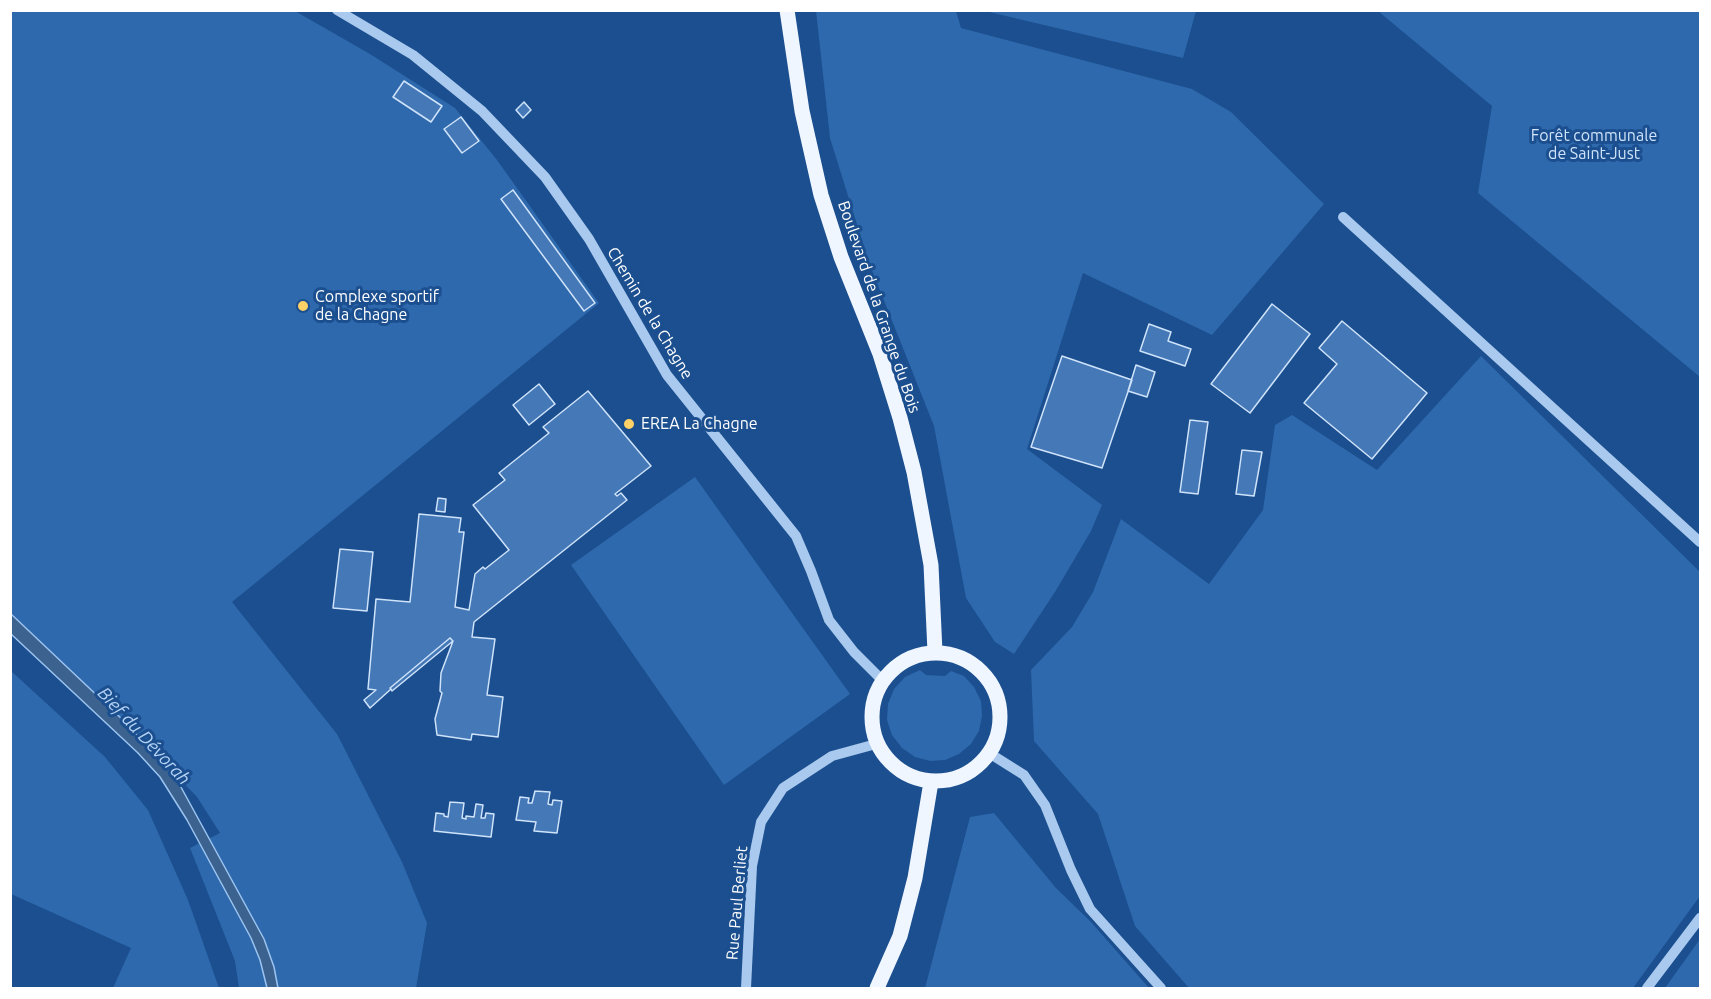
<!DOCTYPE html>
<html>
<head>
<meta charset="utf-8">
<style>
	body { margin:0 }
	#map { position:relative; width:1711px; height:999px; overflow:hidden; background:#1b4f8f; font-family:Ubuntu,sans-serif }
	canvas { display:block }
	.frame { position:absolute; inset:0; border:12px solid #fff; pointer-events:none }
</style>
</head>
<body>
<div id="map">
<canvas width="1711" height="999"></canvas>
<div class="frame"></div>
</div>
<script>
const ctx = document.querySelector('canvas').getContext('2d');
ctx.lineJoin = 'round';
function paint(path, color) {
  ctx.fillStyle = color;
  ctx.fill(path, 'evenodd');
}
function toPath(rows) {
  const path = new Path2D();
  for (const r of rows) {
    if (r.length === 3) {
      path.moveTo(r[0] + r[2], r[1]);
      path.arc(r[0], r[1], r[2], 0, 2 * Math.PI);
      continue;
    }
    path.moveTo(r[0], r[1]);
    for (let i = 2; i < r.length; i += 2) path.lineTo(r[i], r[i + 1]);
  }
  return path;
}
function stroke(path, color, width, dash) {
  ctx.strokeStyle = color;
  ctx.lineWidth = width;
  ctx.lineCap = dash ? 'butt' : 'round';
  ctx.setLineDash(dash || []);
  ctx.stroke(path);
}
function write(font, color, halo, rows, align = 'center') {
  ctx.font = font + ' Ubuntu,sans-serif';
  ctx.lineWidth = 6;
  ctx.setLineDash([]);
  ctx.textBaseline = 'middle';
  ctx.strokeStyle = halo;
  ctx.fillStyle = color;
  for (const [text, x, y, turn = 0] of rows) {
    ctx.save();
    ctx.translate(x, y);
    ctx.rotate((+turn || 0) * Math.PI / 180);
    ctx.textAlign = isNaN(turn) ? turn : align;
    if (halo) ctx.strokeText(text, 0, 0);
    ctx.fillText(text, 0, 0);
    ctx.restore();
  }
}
paint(toPath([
	[10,11,295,11,370,54,455,108,497,160,599,303,232,602,337,734,402,862,427,923,416,988,239,988,235,961,190,848,220,833,197,797,124,721,11,613],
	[816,11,956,11,961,28,1192,89,1231,112,1324,204,1212,335,1083,273,1027,449,1102,505,1091,531,1055,592,1014,654,995,642,966,598,934,426,869,263,830,138],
	[985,11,1196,11,1183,58],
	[1378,11,1700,11,1700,377,1478,193,1492,106],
	[1481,356,1700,572,1700,896,1633,988,1189,988,1135,926,1098,814,1034,741,1031,670,1072,627,1093,592,1121,519,1209,584,1263,510,1275,425,1292,415,1377,470],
	[695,477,850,694,724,785,571,565],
	[10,670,105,757,148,810,188,900,219,988,113,988,131,948,11,894],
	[920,670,926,675,945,676,951,671,964,676,974,687,981,701,982,716,979,731,971,744,959,754,945,760,930,761,915,757,902,748,892,735,887,720,888,704,894,689,905,677],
	[994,813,1056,888,1090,921,1149,988,925,988,970,817],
	[1700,939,1700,988,1665,988]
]), '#2e69ad');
const water = toPath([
	[10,613,124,721,176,778,264,939,274,967,278,988,267,988,260,960,251,938,187,820,160,777,138,753,11,634,10,613]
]);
paint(water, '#3c6290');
stroke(water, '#9cc4f0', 1.5);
const building = toPath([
	[404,81,442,106,431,122,393,97,404,81],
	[524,102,531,110,523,118,516,110,524,102],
	[461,117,479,141,462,153,444,129,461,117],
	[513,190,595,303,584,311,501,199,513,190],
	[1272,304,1310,334,1250,413,1211,384,1272,304],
	[1342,321,1427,393,1372,459,1304,403,1337,364,1319,348,1342,321],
	[1149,324,1171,332,1168,341,1191,349,1185,366,1140,351,1149,324],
	[1062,356,1132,380,1102,468,1031,447,1062,356],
	[1136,365,1155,372,1147,397,1128,391,1136,365],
	[539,384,555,404,529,425,513,405,539,384],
	[588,391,651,466,615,494,617,496,621,493,627,500,474,622,472,637,495,639,487,695,503,697,498,737,472,734,471,740,437,735,435,719,442,693,440,691,441,673,453,641,450,638,390,688,391,689,370,708,364,700,376,690,368,689,376,599,410,602,419,514,461,518,459,532,464,532,455,607,469,610,475,574,483,567,485,569,509,550,473,505,505,480,499,473,549,433,543,427,588,391],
	[1190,420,1208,422,1198,494,1180,492,1190,420],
	[1242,450,1262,452,1254,496,1236,494,1242,450],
	[438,498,446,499,445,512,436,511,438,498],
	[340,549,373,552,367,611,333,608,340,549],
	[450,638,453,641,392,691,391,689,390,688,450,638],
	[535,791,550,792,548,804,552,805,553,800,562,801,557,833,534,831,536,822,516,820,520,797,529,798,528,803,532,803,535,791],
	[450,802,464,803,462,818,466,819,466,816,474,817,476,804,483,805,481,818,485,818,486,813,494,814,491,837,434,831,436,813,444,814,444,816,448,817,450,802]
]);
paint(building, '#4478b7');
stroke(building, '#cfe3fa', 1.5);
stroke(toPath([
	[337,10,413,55,482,111,545,177,589,239,667,375,796,536,811,571,829,620,854,652,882,680],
	[1343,217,1700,542],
	[989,753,1024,775,1045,805,1071,870,1090,909,1161,988],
	[746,988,752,866,761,822,783,788,832,756,876,744],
	[1647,988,1700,918]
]), '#a9c9ee', 10);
stroke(toPath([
	[787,10,802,111,821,195,841,257,880,354,900,418,914,472,931,565,935,652],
	[936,717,64],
	[877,988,900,936,915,878,931,782]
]), '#f0f6ff', 15);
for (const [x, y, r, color] of [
	[303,306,6,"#ffd166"],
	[629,424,6,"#ffd166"]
]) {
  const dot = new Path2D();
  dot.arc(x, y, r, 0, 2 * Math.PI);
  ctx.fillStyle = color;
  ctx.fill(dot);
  stroke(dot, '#1b4f8f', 2);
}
write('16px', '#cfe3fa', '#1b4f8f', [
	["Forêt communale",1594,136],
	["de Saint-Just",1594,154]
]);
write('16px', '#fff', '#1b4f8f', [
	["Complexe sportif",315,297],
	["de la Chagne",315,315],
	["EREA La Chagne",641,424]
], 'left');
write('16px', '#fff', '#1b4f8f', [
	["Boulevard de la Grange du Bois",879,307,71],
	["Chemin de la Chagne",650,313,59],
	["Rue Paul Berliet",737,903,-85]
]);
write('italic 18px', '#b5d3f5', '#1b4f8f', [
	["Bief du Dévorah",144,736,47]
]);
</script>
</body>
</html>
